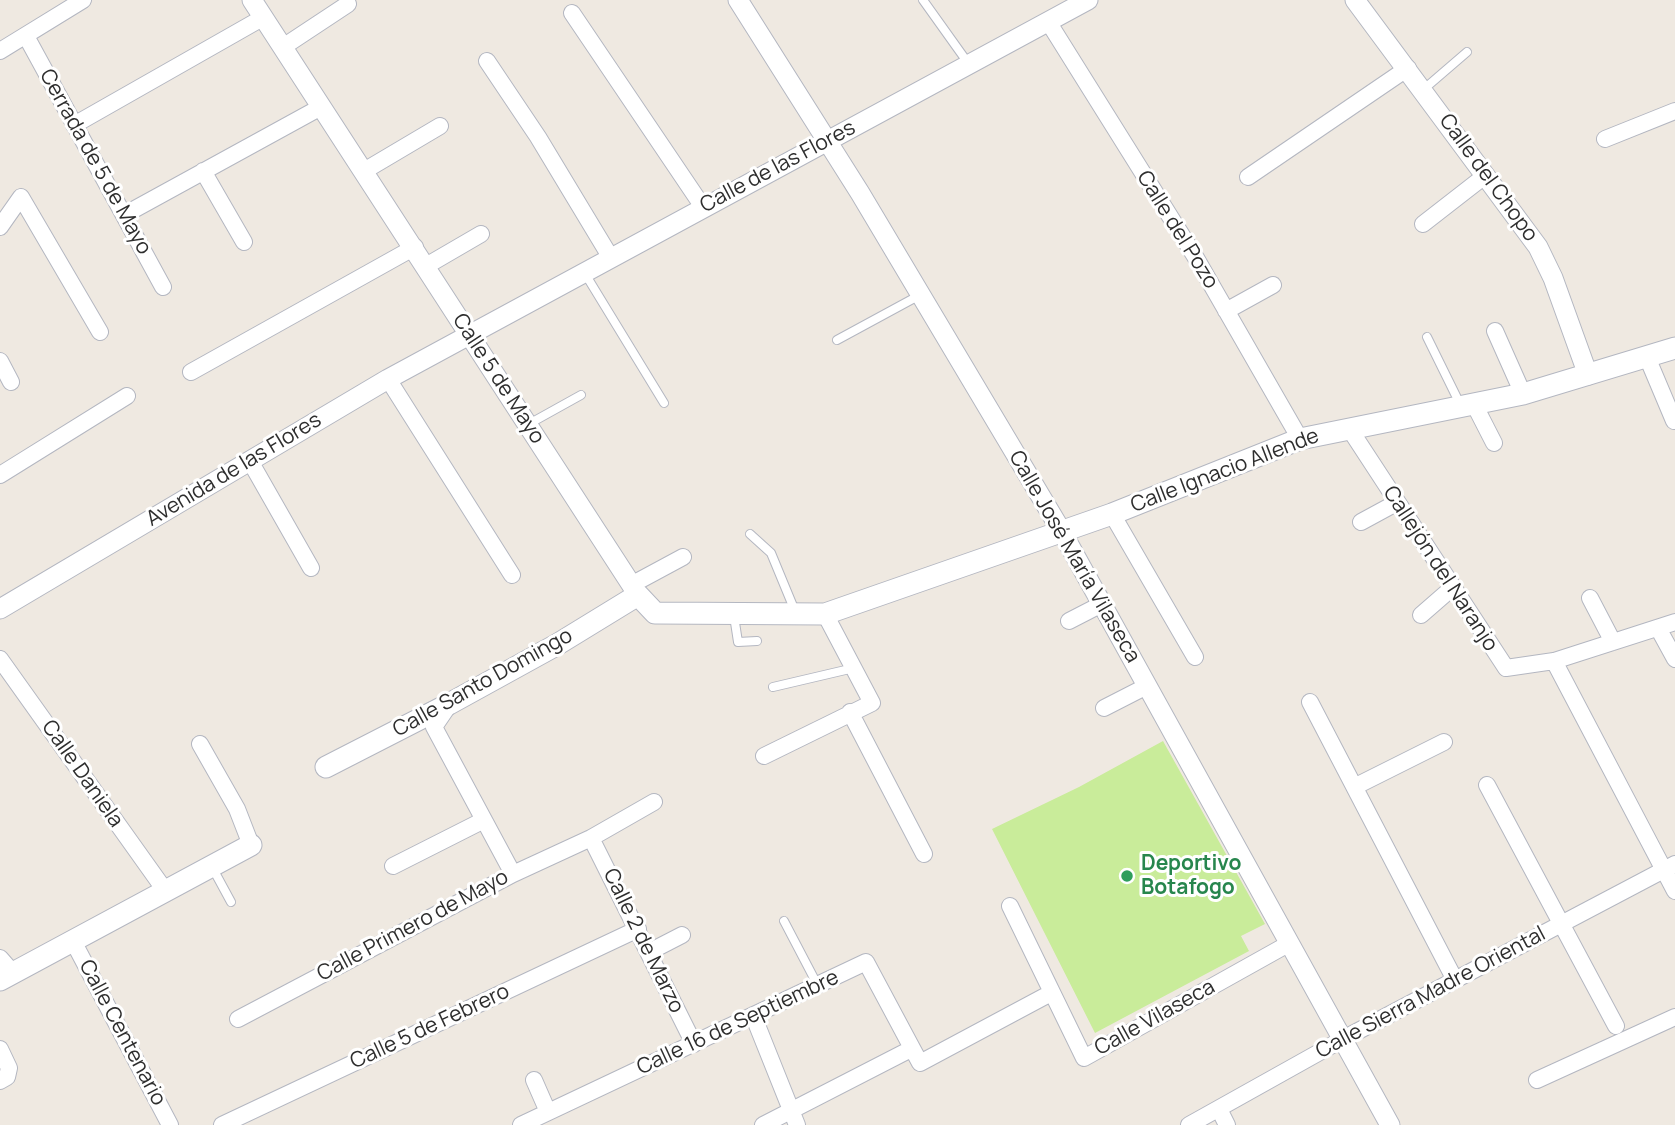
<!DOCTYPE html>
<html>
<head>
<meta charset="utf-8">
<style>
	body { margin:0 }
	canvas { display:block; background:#efe9e1 }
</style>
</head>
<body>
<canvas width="1675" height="1125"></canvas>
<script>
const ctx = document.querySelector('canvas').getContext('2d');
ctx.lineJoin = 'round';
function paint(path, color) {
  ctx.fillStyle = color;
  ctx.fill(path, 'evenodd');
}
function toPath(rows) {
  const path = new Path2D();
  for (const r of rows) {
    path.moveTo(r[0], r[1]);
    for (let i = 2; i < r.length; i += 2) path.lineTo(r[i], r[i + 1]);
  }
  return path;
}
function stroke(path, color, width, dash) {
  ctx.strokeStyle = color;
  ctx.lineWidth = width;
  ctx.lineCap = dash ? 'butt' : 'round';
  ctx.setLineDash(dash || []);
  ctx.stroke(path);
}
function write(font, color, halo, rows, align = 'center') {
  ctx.font = font + ' Manrope,sans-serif';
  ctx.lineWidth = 6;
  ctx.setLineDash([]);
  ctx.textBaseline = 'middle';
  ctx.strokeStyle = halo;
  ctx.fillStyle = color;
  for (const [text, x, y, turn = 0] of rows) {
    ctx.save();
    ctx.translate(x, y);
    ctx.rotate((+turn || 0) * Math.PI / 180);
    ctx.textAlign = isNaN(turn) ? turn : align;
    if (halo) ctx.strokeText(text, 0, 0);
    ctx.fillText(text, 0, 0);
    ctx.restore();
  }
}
paint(toPath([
	[1163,741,1265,924,1241,936,1249,951,1095,1033,992,829,1079,787]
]), '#c9ec9a');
const service = toPath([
	[923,0,968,63],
	[1424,89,1467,52],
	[584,272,664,403],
	[1427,337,1460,404],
	[837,340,920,295],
	[527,425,581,395],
	[750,534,771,553,795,611],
	[734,616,738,642,757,641],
	[773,687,854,668],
	[212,867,231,902],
	[784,921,817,984]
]);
const minor = toPath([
	[572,13,703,207],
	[1049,23,1196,258,1300,439],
	[26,36,163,287],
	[283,47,348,4],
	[0,51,83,0],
	[487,61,538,137,611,258],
	[74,125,264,17],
	[1605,139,1675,111],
	[203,171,244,242],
	[364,171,440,126],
	[1248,177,1408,68],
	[124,215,321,107],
	[1423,224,1486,175],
	[0,227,21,197,100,332],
	[426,266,481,234],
	[1226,311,1273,285],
	[1495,331,1523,394],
	[1647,357,1674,421],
	[0,361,11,382],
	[191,372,415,247],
	[388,379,512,575],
	[1474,404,1494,443],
	[1349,428,1506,668,1554,661,1675,622],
	[250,461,311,568],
	[0,475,127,396],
	[1112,514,1195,657],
	[1361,522,1396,503],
	[631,585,683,557],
	[1590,598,1613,642],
	[1421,615,1452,588],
	[1069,621,1102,604],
	[1658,628,1675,659],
	[0,659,164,889],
	[1554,661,1675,891],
	[1310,702,1455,980],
	[449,705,434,727,513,874],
	[1104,708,1147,686],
	[850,712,924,854],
	[200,744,237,809,251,845],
	[764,756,872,703,825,614],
	[1487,785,1616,1026],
	[1356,786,1444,742],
	[591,838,694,1044],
	[393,866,484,820],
	[1010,906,1084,1058,1290,943],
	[73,941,170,1125],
	[649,952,682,935],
	[0,958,14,974],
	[753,1015,797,1125],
	[238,1019,513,874,591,838,654,802],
	[0,1049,9,1068,7,1077,0,1081],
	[534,1080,548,1112],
	[1537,1080,1675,1017],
	[1219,1109,1227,1125],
	[222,1125,638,929],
	[521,1125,866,962,920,1063,1051,993],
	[763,1125,911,1049],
	[1189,1125,1343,1039,1675,864]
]);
const tertiary = toPath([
	[252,0,638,595],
	[738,0,860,193,1062,532,1390,1125],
	[1355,0,1538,247,1553,278,1588,375],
	[0,609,388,379,1088,0]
]);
const secondary = toPath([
	[326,767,449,704,558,644,638,595,655,613,825,614,1112,514,1300,439,1523,394,1675,348],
	[0,980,251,845]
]);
stroke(service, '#b4b7c1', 10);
stroke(minor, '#b4b7c1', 18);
stroke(tertiary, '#b4b7c1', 21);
stroke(secondary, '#b4b7c1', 23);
stroke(service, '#fff', 8);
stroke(minor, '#fff', 16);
stroke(tertiary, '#fff', 19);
stroke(secondary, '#fff', 21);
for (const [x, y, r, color] of [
	[1127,876,7,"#2e9e5b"]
]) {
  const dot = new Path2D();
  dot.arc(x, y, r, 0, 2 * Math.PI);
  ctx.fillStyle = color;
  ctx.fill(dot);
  stroke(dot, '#fff', 2.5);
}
write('21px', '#2e2e2e', '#fff', [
	["Cerrada de 5 de Mayo",95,162,61],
	["Calle de las Flores",778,167,-28],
	["Calle del Chopo",1488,178,54],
	["Calle del Pozo",1177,230,58],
	["Calle 5 de Mayo",498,379,57],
	["Avenida de las Flores",234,470,-31],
	["Calle Ignacio Allende",1225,471,-21],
	["Calle José María Vilaseca",1074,557,60],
	["Callejón del Naranjo",1440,569,57],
	["Calle Santo Domingo",483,683,-29],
	["Calle Daniela",82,774,55],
	["Calle Primero de Mayo",413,926,-28],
	["Calle 2 de Marzo",643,941,64],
	["Calle Sierra Madre Oriental",1431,993,-28],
	["Calle Vilaseca",1155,1018,-29],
	["Calle 16 de Septiembre",738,1023,-25],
	["Calle 5 de Febrero",430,1027,-25],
	["Calle Centenario",122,1033,62]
]);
write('bold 21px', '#27864d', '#fff', [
	["Deportivo",1141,864],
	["Botafogo",1141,888]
], 'left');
</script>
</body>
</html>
